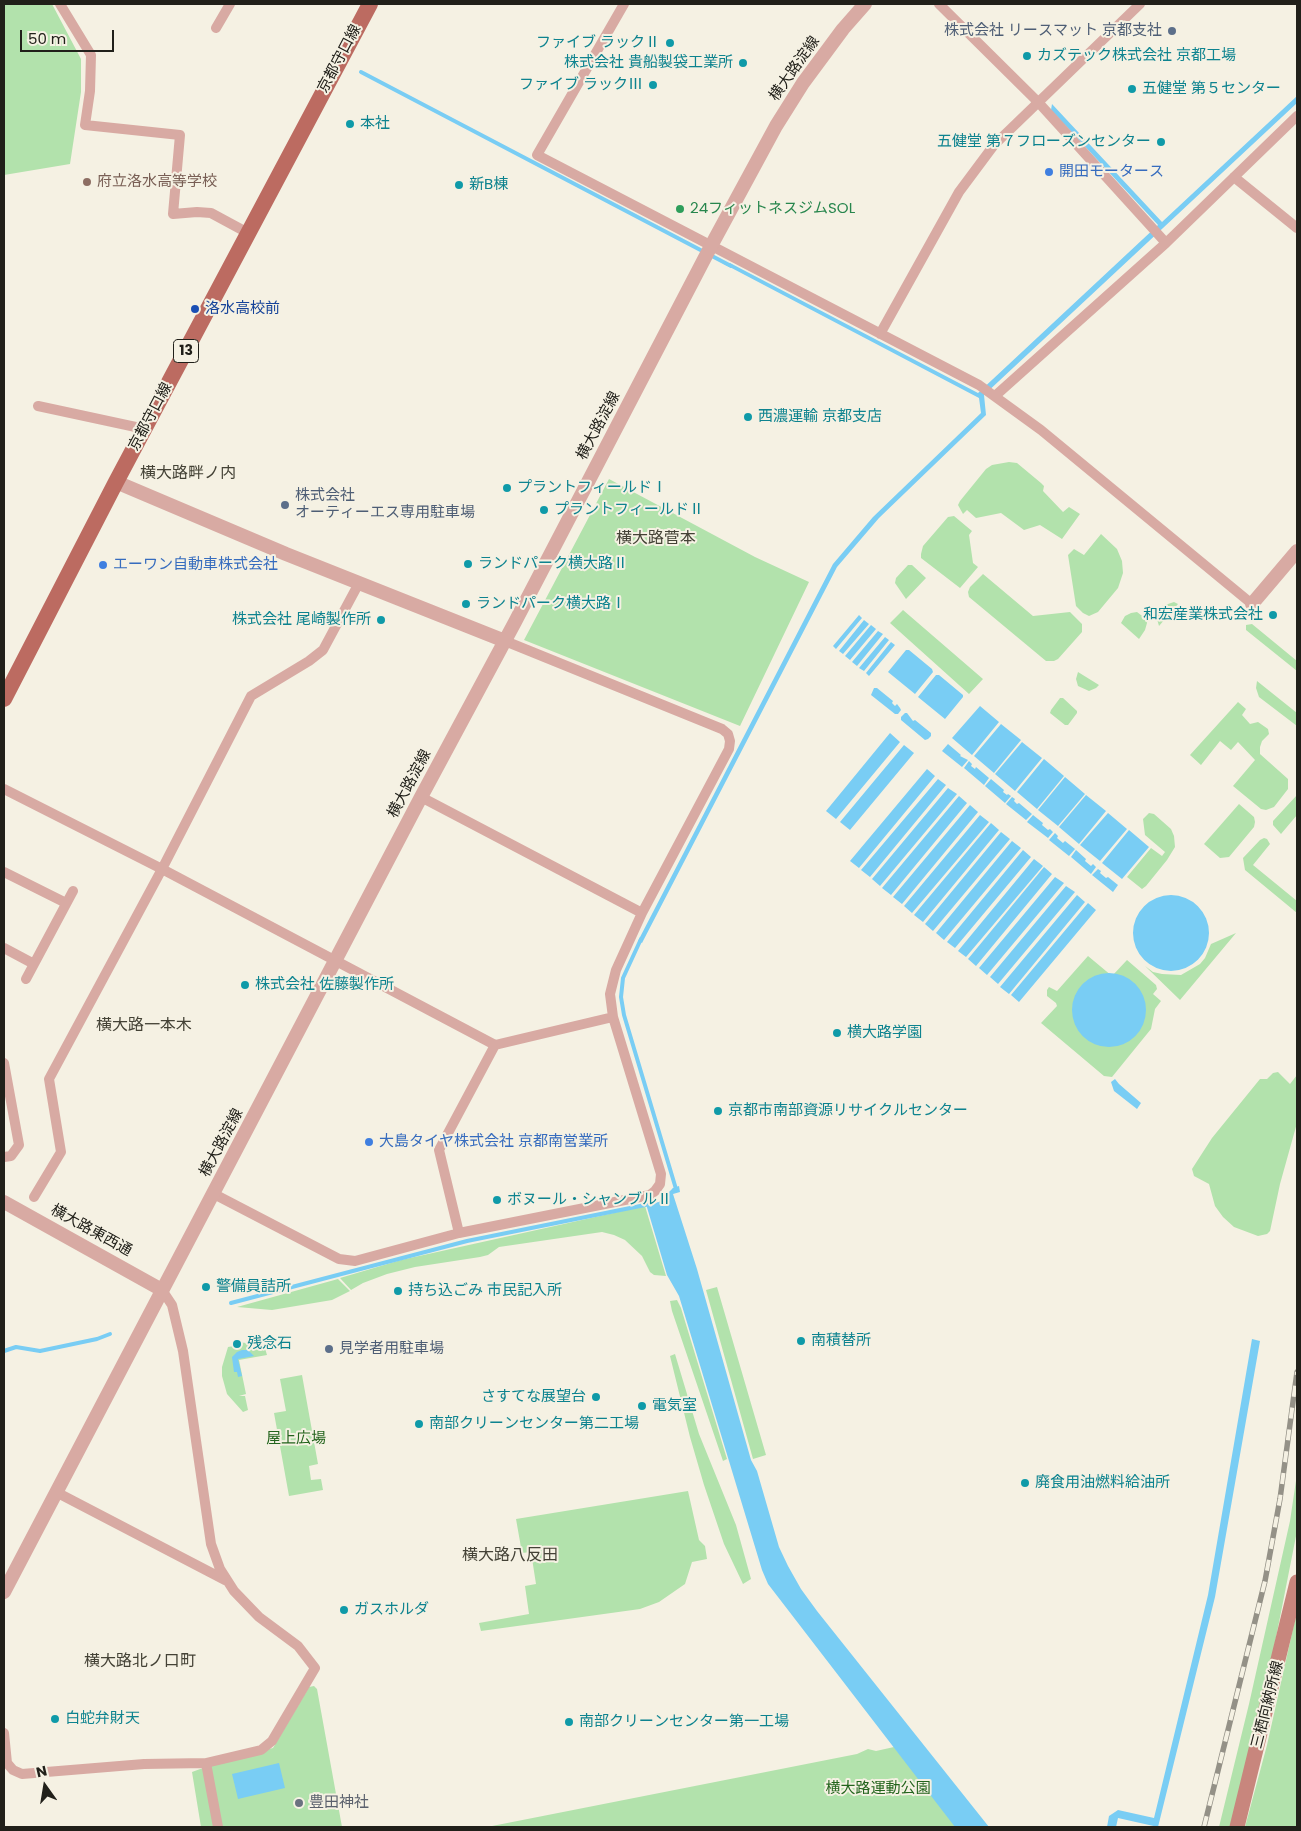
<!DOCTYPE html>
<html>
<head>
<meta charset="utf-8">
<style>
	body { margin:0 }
	#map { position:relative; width:1301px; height:1831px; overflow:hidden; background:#f5f1e3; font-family:Poppins,sans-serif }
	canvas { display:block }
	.frame { position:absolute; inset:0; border:5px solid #21201a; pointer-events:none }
	.north { position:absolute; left:20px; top:1761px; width:50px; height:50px; -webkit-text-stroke:4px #f5f1e3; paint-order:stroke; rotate:347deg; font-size:14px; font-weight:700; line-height:20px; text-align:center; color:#21201a }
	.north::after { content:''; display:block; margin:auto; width:18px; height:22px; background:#21201a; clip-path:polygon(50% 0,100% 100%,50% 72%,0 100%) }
	.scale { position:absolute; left:20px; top:30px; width:94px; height:22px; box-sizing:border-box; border:2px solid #21201a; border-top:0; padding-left:6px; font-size:15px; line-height:18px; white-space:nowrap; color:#21201a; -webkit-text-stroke:4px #f5f1e3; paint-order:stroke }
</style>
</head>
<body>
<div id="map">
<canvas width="1301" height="1831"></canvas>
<div class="frame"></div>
<div class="north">N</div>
<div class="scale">50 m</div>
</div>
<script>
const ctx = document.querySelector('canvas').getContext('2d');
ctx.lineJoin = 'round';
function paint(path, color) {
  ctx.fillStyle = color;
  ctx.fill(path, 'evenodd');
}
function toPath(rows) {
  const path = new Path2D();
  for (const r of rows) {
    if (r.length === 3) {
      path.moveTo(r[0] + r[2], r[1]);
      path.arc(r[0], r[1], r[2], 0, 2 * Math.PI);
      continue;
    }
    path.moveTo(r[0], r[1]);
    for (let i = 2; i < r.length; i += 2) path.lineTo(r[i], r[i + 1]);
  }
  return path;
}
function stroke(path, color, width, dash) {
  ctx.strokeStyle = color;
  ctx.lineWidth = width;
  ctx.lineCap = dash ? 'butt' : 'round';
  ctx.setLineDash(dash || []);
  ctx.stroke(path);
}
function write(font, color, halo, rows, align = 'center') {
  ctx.font = font + ' Poppins,"Noto Sans JP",sans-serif';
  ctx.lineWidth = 4;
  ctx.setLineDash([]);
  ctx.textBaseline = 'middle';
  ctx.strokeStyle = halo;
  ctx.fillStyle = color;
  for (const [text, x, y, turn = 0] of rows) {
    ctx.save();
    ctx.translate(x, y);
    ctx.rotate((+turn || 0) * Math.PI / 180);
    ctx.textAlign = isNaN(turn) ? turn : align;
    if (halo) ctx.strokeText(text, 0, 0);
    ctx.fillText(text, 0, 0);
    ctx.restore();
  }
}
paint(toPath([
	[4,4,52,4,81,59,81,92,70,164,4,175],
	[1009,462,1017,463,1041,483,1044,486,1043,491,1063,512,1069,507,1080,514,1062,539,1040,525,1024,530,1001,513,976,518,967,510,963,514,958,505,960,501,986,469,992,465],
	[609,479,755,557,809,582,740,726,524,640],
	[954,516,972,531,969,535,973,563,978,567,960,588,921,558,921,554,923,546,948,517],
	[1101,534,1117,549,1122,561,1123,573,1118,588,1098,612,1089,616,1083,613,1076,606,1068,555,1074,549,1084,555],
	[908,565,912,565,926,578,906,599,895,583,896,578],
	[983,574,1033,616,1070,612,1082,624,1082,632,1058,659,1054,661,1046,661,969,597,968,592,970,587],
	[1174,602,1178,604,1159,626,1157,619,1158,610,1162,606],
	[903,610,983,679,969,694,890,623],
	[1137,612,1146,619,1147,623,1145,630,1139,639,1121,623,1125,616,1131,613],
	[1252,624,1297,661,1297,671,1246,630,1246,625],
	[1078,672,1099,685,1096,688,1089,691,1078,686,1076,679],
	[1257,681,1297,713,1297,726,1259,697,1256,688],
	[1060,698,1063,698,1077,711,1077,713,1068,725,1065,725,1050,713,1051,710],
	[1238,702,1246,709,1242,715,1250,724,1258,722,1268,729,1269,734,1262,741,1260,747,1260,754,1288,779,1288,789,1274,807,1266,810,1261,809,1233,786,1255,760,1238,742,1231,750,1220,741,1201,765,1190,755],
	[1297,795,1297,815,1281,834,1273,825,1273,821],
	[1239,804,1254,817,1255,822,1254,827,1229,857,1220,858,1204,844],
	[1149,813,1154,814,1171,829,1174,836,1175,847,1167,860,1146,886,1142,889,1127,877,1151,848,1162,856,1165,852,1145,835,1143,819],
	[1264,838,1267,839,1270,844,1253,865,1297,901,1297,913,1245,870,1243,858,1260,840],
	[1236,933,1180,1000,1145,966,1153,972,1162,974,1181,975,1200,964,1205,958,1211,944],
	[1088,956,1112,976,1127,960,1156,985,1157,989,1153,994,1161,1001,1155,1009,1151,1029,1112,1077,1104,1076,1041,1023,1057,1006,1056,1003,1047,996,1047,990,1049,987,1057,991],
	[1278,1072,1290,1084,1297,1075,1297,1123,1280,1184,1270,1231,1267,1234,1258,1236,1234,1227,1223,1217,1215,1206,1209,1184,1194,1176,1192,1169,1212,1138,1260,1079,1267,1079,1273,1073],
	[645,1206,666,1276,654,1275,650,1272,642,1256,625,1240,614,1235,602,1232,499,1247,488,1255,480,1257,415,1267,387,1274,363,1283,351,1290,340,1278,401,1260],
	[338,1279,350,1291,332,1300,272,1310,237,1307],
	[717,1287,766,1455,753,1459,706,1290],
	[677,1300,681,1308,727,1459,723,1461,672,1311,670,1301],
	[237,1342,264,1345,267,1355,239,1360,246,1394,239,1396,245,1396,248,1410,243,1412,227,1394,222,1376,222,1367,228,1347,234,1346],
	[675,1354,699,1434,736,1525,751,1579,743,1584,724,1544,704,1485,690,1437,670,1356],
	[302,1375,318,1464,309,1466,311,1480,321,1479,323,1490,289,1496,274,1413,286,1411,280,1379],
	[1297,1474,1297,1531,1269,1673,1230,1827,1219,1827,1249,1704,1290,1521],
	[688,1491,699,1540,705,1546,707,1559,692,1562,685,1584,659,1602,640,1609,481,1631,479,1623,529,1614,525,1586,536,1584,531,1552,522,1553,516,1519],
	[1297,1611,1297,1827,1245,1827,1267,1745],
	[314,1686,317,1689,342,1827,201,1827,192,1772,222,1761,273,1748,309,1687],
	[894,1747,960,1827,487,1827,857,1754,868,1749,876,1751]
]), '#b2e2ac');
paint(toPath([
	[1297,96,1297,103,984,395,986,415,879,518,837,567,642,943,638,941,833,564,873,517,981,413,979,398,724,264,730,263,978,393,1158,225,1051,110,1052,104,1162,222],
	[859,615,862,618,836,649,833,646],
	[864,620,869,624,843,654,839,651],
	[871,625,876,629,850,660,845,656],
	[878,631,883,634,857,666,852,662],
	[885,637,889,640,864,671,859,668],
	[891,642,895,645,869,676,866,673],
	[906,650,909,650,932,669,933,672,915,694,888,672],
	[936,675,939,675,963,695,963,697,945,719,918,697],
	[874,688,877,688,893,701,892,703,895,706,897,704,900,708,901,710,898,714,895,714,871,695],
	[980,706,999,722,972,755,952,738],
	[905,713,907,713,913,721,915,720,931,733,931,736,928,739,925,740,901,720,901,717],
	[1001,724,1021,740,994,773,974,756],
	[890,733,900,742,836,819,826,811],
	[1022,742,1042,758,1015,791,995,774],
	[948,744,961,755,960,756,968,760,962,767,942,751],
	[904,745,914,753,850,830,840,822],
	[1044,759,1064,776,1037,809,1017,792],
	[969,761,972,764,971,766,975,769,976,767,989,778,984,785,964,768],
	[927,769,935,776,859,868,850,861],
	[1065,777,1085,794,1058,826,1038,810],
	[938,779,946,785,870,877,861,870],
	[991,779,1004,790,1003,792,1007,795,1008,794,1011,796,1005,803,985,786],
	[948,788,957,794,880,886,872,879],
	[1086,795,1106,811,1079,844,1059,827],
	[959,796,967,803,891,895,882,888],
	[1012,797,1015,799,1014,801,1017,804,1019,803,1032,814,1026,820,1006,804],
	[970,805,978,812,902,904,893,897],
	[1108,813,1127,829,1100,861,1080,845],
	[980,815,989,822,912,913,904,906],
	[1033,815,1043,823,1042,825,1048,830,1050,829,1053,832,1048,838,1027,822],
	[991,823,999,830,923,922,914,915],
	[1129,830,1149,847,1122,879,1102,863],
	[1001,832,1010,839,933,931,925,924],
	[1055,833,1058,836,1057,838,1063,843,1065,841,1075,849,1069,856,1049,840],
	[1012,841,1021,848,944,940,936,933],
	[1023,850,1031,857,955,948,947,942],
	[1076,850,1086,859,1085,861,1091,866,1093,864,1096,867,1091,874,1071,857],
	[1034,859,1043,866,966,957,958,951],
	[1044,867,1052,874,976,966,968,959],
	[1098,869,1101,871,1100,873,1106,878,1108,877,1118,885,1113,892,1092,875],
	[1055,877,1064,883,987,975,979,968],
	[1066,886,1075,892,998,984,990,977],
	[1077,895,1085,902,1009,994,1000,987],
	[1171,933,38],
	[1088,903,1096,910,1019,1002,1011,995],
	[1109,1010,37],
	[1115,1079,1119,1084,1141,1103,1137,1109,1114,1091,1111,1082],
	[679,1186,680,1192,673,1194,697,1269,751,1460,757,1471,779,1547,788,1566,801,1589,817,1611,989,1827,955,1827,768,1584,762,1570,679,1296,667,1275,646,1204,659,1202,673,1188],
	[1252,1339,1260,1341,1215,1597,1158,1827,1118,1818,1116,1827,1107,1827,1109,1816,1118,1810,1154,1818,1208,1595],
	[242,1350,248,1350,254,1356,238,1359,242,1376,238,1377,237,1372,234,1372,232,1357,237,1352],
	[279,1763,285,1788,238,1799,232,1774]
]), '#79cdf4');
stroke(toPath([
	[361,72,731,266],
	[641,939,623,978,621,997,624,1015,676,1189,674,1190],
	[231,1303,467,1241,650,1204],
	[4,1351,16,1347,40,1351,97,1339,110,1334]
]), '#79cdf4', 4);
stroke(toPath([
	[60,4,91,55,90,91,85,125,180,135,173,214,197,212,211,213,248,233],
	[624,4,537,155,979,385,1041,430,1252,604],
	[939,4,1038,102,1166,243],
	[216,28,230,4],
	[1234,177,1297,228],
	[880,334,959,192,994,145,1140,4],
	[995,396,1166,243,1297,116],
	[38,406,145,429],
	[4,789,162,869,495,1045],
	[421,797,642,913],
	[4,872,66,903],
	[4,948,34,964],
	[26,979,73,891],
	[4,1063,19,1145,11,1156,4,1157],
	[214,1194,339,1259,355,1261,459,1233,650,1195,655,1191,660,1184,661,1174,613,1017,610,994,616,970,642,913,729,749,730,741,728,734,722,729,505,641],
	[34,1197,61,1152,49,1079,162,869,251,696,309,661,323,650,359,583],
	[459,1233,439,1150,495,1045,613,1017],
	[162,1290,172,1305,183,1351,211,1544,220,1569,234,1591,259,1617,298,1646,315,1668,272,1741,261,1750,206,1763],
	[56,1492,225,1580],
	[4,1733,7,1763,13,1770,22,1774,144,1764,206,1763,218,1827]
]), '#d8aaa3', 10);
stroke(toPath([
	[116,482,286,554,505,641],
	[1252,604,1297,551],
	[4,1202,162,1290],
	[4,1592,421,797,515,622,711,246,776,126,803,83,843,29,865,4]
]), '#d8aaa3', 14);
stroke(toPath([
	[1237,1827,1297,1582]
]), '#c8867d', 15);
stroke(toPath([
	[4,699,116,482,370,4]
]), '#bc6b61', 16);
const rail = toPath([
	[1204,1827,1265,1581,1280,1499,1297,1372]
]);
stroke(rail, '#949187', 5.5);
stroke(rail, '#f5f1e3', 4, [11]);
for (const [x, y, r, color] of [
	[1172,31,5,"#5c6f8a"],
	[670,43,5,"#0f9aa8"],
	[1027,56,5,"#0f9aa8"],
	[743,63,5,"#0f9aa8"],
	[653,85,5,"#0f9aa8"],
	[1132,89,5,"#0f9aa8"],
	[350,124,5,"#0f9aa8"],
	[1161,142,5,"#0f9aa8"],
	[1049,172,5,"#3f7fe0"],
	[87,182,5,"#8d6e63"],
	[459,185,5,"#0f9aa8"],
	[680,209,5,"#2e9e5b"],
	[195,309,5,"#1a4fb4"],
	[748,417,5,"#0f9aa8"],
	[507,488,5,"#0f9aa8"],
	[285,505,5,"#5c6f8a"],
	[544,510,5,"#0f9aa8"],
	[468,564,5,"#0f9aa8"],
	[103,565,5,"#3f7fe0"],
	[466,604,5,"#0f9aa8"],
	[1273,615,5,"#0f9aa8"],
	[381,620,5,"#0f9aa8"],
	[245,985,5,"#0f9aa8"],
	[837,1033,5,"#0f9aa8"],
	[718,1111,5,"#0f9aa8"],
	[369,1142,5,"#3f7fe0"],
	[497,1200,5,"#0f9aa8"],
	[206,1287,5,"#0f9aa8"],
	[398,1291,5,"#0f9aa8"],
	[801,1341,5,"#0f9aa8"],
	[237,1344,5,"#0f9aa8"],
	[329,1349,5,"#5c6f8a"],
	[596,1397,5,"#0f9aa8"],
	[642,1406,5,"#0f9aa8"],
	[419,1424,5,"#0f9aa8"],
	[1025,1483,5,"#0f9aa8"],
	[344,1610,5,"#0f9aa8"],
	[55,1719,5,"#0f9aa8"],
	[569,1722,5,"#0f9aa8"],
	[299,1803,5,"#6b7280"]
]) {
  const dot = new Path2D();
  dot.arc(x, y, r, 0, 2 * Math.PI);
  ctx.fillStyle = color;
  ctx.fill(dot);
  stroke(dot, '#f5f1e3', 2);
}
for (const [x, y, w] of [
	[186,351,25]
]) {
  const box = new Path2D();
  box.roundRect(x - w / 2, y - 11.5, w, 23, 4);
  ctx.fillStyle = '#f5f1e3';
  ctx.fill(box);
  stroke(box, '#21201a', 1);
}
write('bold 14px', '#21201a', null, [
	["13",186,351]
]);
write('15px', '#4e5e75', '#f5f1e3', [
	["株式会社 リースマット 京都支社",1162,31,"right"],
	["株式会社",295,496],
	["オーティーエス専用駐車場",295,513],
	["見学者用駐車場",339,1349]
], 'left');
write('15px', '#0d838f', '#f5f1e3', [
	["ファイブ ラックⅡ",660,43,"right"],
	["カズテック株式会社 京都工場",1037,56],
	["株式会社 貴船製袋工業所",733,63,"right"],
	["ファイブ ラックⅢ",643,85,"right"],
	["五健堂 第５センター",1142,89],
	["本社",360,124],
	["五健堂 第７フローズンセンター",1151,142,"right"],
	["新B棟",469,185],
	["西濃運輸 京都支店",758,417],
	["プラントフィールドⅠ",517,488],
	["プラントフィールドⅡ",554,510],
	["ランドパーク横大路Ⅱ",478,564],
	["ランドパーク横大路Ⅰ",476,604],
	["和宏産業株式会社",1263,615,"right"],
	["株式会社 尾崎製作所",371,620,"right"],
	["株式会社 佐藤製作所",255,985],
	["横大路学園",847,1033],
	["京都市南部資源リサイクルセンター",728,1111],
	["ボヌール・シャンブルⅡ",507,1200],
	["警備員詰所",216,1287],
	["持ち込ごみ 市民記入所",408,1291],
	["南積替所",811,1341],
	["残念石",247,1344],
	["さすてな展望台",586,1397,"right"],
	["電気室",652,1406],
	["南部クリーンセンター第二工場",429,1424],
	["廃食用油燃料給油所",1035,1483],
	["ガスホルダ",354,1610],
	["白蛇弁財天",65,1719],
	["南部クリーンセンター第一工場",579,1722]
], 'left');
write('15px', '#21201a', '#f5f1e3', [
	["京都守口線",340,59,-62],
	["横大路淀線",795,69,-55],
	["京都守口線",151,417,-62],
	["横大路淀線",599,426,-62],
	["横大路淀線",410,784,-62],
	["横大路淀線",222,1143,-62],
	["横大路東西通",91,1231,29],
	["三栖向納所線",1268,1705,-76]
]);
write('15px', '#366cbe', '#f5f1e3', [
	["開田モータース",1059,172],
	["エーワン自動車株式会社",113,565],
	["大島タイヤ株式会社 京都南営業所",379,1142]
], 'left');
write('15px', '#785e54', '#f5f1e3', [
	["府立洛水高等学校",97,182]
], 'left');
write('15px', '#27864d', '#f5f1e3', [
	["24フィットネスジムSOL",690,209]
], 'left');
write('15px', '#164399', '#f5f1e3', [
	["洛水高校前",205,309]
], 'left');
write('15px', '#23641d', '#f5f1e3', [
	["屋上広場",296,1439],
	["横大路運動公園",878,1789]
]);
write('15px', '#5b616d', '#f5f1e3', [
	["豊田神社",309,1803]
], 'left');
write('16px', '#444236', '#f5f1e3', [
	["横大路畔ノ内",188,474],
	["横大路菅本",656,539],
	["横大路一本木",144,1026],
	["横大路八反田",510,1556],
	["横大路北ノ口町",140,1662]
]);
</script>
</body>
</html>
